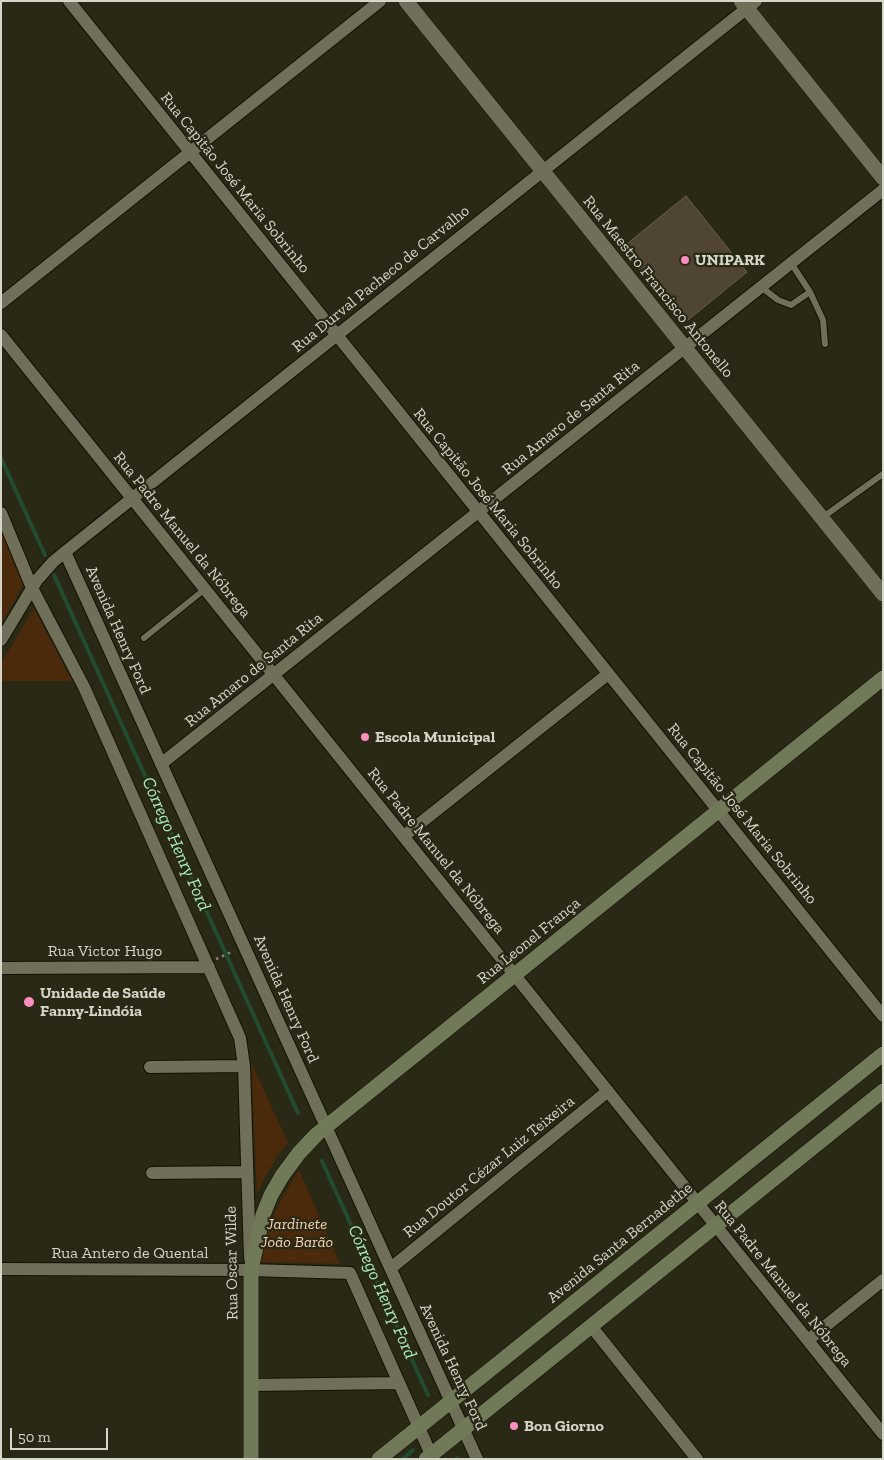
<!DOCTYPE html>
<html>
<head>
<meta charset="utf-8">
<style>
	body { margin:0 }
	#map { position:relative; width:884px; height:1460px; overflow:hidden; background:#2a2916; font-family:"Zilla Slab",serif }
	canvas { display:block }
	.frame { position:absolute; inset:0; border:2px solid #d5d5c9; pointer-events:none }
	.scale { position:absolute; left:10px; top:1428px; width:98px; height:22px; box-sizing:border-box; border:2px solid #d5d5c9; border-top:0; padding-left:6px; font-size:15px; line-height:18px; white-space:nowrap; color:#d5d5c9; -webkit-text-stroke:4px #2a2916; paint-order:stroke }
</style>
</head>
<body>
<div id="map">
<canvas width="884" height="1460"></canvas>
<div class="frame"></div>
<div class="scale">50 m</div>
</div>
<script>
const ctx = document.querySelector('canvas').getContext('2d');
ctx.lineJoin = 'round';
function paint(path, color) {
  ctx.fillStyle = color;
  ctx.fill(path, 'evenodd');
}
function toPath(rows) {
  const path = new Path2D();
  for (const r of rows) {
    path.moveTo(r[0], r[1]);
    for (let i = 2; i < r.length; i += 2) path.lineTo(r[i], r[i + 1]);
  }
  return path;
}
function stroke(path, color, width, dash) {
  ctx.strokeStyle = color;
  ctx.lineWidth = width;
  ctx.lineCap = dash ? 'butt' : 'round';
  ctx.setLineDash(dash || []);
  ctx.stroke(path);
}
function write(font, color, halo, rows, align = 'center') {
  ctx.font = font + ' "Zilla Slab",serif';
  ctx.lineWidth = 4.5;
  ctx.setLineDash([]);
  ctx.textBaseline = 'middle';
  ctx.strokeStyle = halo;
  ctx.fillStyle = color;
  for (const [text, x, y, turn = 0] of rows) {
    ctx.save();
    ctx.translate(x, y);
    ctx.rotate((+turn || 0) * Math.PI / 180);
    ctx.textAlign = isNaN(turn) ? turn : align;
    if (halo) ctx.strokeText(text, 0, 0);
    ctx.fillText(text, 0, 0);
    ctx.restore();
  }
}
paint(toPath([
	[1,530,23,585,1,625],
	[34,608,72,681,1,681,1,666,3,660],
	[251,1062,288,1143,276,1158,265,1177,257,1193],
	[299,1170,340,1264,261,1262,265,1240,274,1214,286,1191]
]), '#4a2a0a');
stroke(toPath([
	[1,458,45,555],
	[54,575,298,1113],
	[322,1161,428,1395],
	[457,1458,457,1459],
	[403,1459,413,1450]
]), '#214c2f', 4);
const building = toPath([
	[686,196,747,272,683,324,622,248,686,196]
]);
paint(building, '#4f4532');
stroke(building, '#6a604c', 1);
const service = toPath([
	[791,263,810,292,823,320,825,344],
	[761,287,778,300,791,305,810,292],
	[823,517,883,474],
	[144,638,205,589]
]);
const minor = toPath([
	[69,1,883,1016],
	[1,303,380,1],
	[1,335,883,1434],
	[1,513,32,588,84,687,240,1038,244,1066,250,1258],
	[65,552,477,1459],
	[1,640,37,580,53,562,65,552,756,1],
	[161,764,883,190],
	[404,836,608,674],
	[1,968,209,967],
	[150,1067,244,1066],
	[152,1173,247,1172],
	[391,1268,608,1091],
	[1,1269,251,1270,350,1273,433,1459],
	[591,1326,697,1459],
	[808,1340,883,1280],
	[251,1385,399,1383]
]);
const tertiary = toPath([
	[406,1,883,594],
	[741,1,883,178]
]);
const secondary = toPath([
	[251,1459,251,1270,263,1215,271,1195,282,1176,299,1153,317,1134,883,678],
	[379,1459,883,1054],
	[426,1459,883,1091]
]);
stroke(service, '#131202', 8);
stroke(minor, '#131202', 14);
stroke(tertiary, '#131202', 16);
stroke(secondary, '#131202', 16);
stroke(toPath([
	[216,959,234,951]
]), '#878778', 2.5, [2.5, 4]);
stroke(service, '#706f5a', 6);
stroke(minor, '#706f5a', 12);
stroke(tertiary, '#706f5a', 15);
stroke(secondary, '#717a58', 15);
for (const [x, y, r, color] of [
	[685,260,5,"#fd8ec0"],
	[365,737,5,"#fd8ec0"],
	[29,1002,6,"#fd8ec0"],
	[514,1426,5,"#fd8ec0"]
]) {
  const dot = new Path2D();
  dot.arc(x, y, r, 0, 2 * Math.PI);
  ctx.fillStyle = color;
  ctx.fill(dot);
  stroke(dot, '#2a2916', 2);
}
write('16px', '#d5d5c9', '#2a2916', [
	["Rua Capitão José Maria Sobrinho",235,183,51],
	["Rua Durval Pacheco de Carvalho",381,279,-39],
	["Rua Maestro Francisco Antonello",658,287,51],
	["Rua Amaro de Santa Rita",571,418,-39],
	["Rua Capitão José Maria Sobrinho",488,499,51],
	["Rua Padre Manuel da Nóbrega",182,535,51],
	["Avenida Henry Ford",118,630,66],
	["Rua Amaro de Santa Rita",254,670,-39],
	["Rua Capitão José Maria Sobrinho",742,814,51],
	["Rua Padre Manuel da Nóbrega",436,851,51],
	["Rua Leonel França",529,941,-39],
	["Rua Victor Hugo",105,951],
	["Avenida Henry Ford",286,999,66],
	["Rua Doutor Cézar Luiz Teixeira",489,1167,-39],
	["Avenida Santa Bernadethe",620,1243,-39],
	["Rua Antero de Quental",130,1253],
	["Rua Oscar Wilde",232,1263,-91],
	["Rua Padre Manuel da Nóbrega",783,1284,51],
	["Avenida Henry Ford",453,1367,65]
]);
write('bold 16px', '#d5d5c9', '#2a2916', [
	["UNIPARK",695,260],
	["Escola Municipal",375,737],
	["Unidade de Saúde",40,993],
	["Fanny-Lindóia",40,1011],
	["Bon Giorno",524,1426]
], 'left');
write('italic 16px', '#f9d3b4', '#2a2916', [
	["Jardinete",297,1224],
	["João Barão",297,1242]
]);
write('italic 18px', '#a8eebb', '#2a2916', [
	["Córrego Henry Ford",176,844,66],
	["Córrego Henry Ford",382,1292,66]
]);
</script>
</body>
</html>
